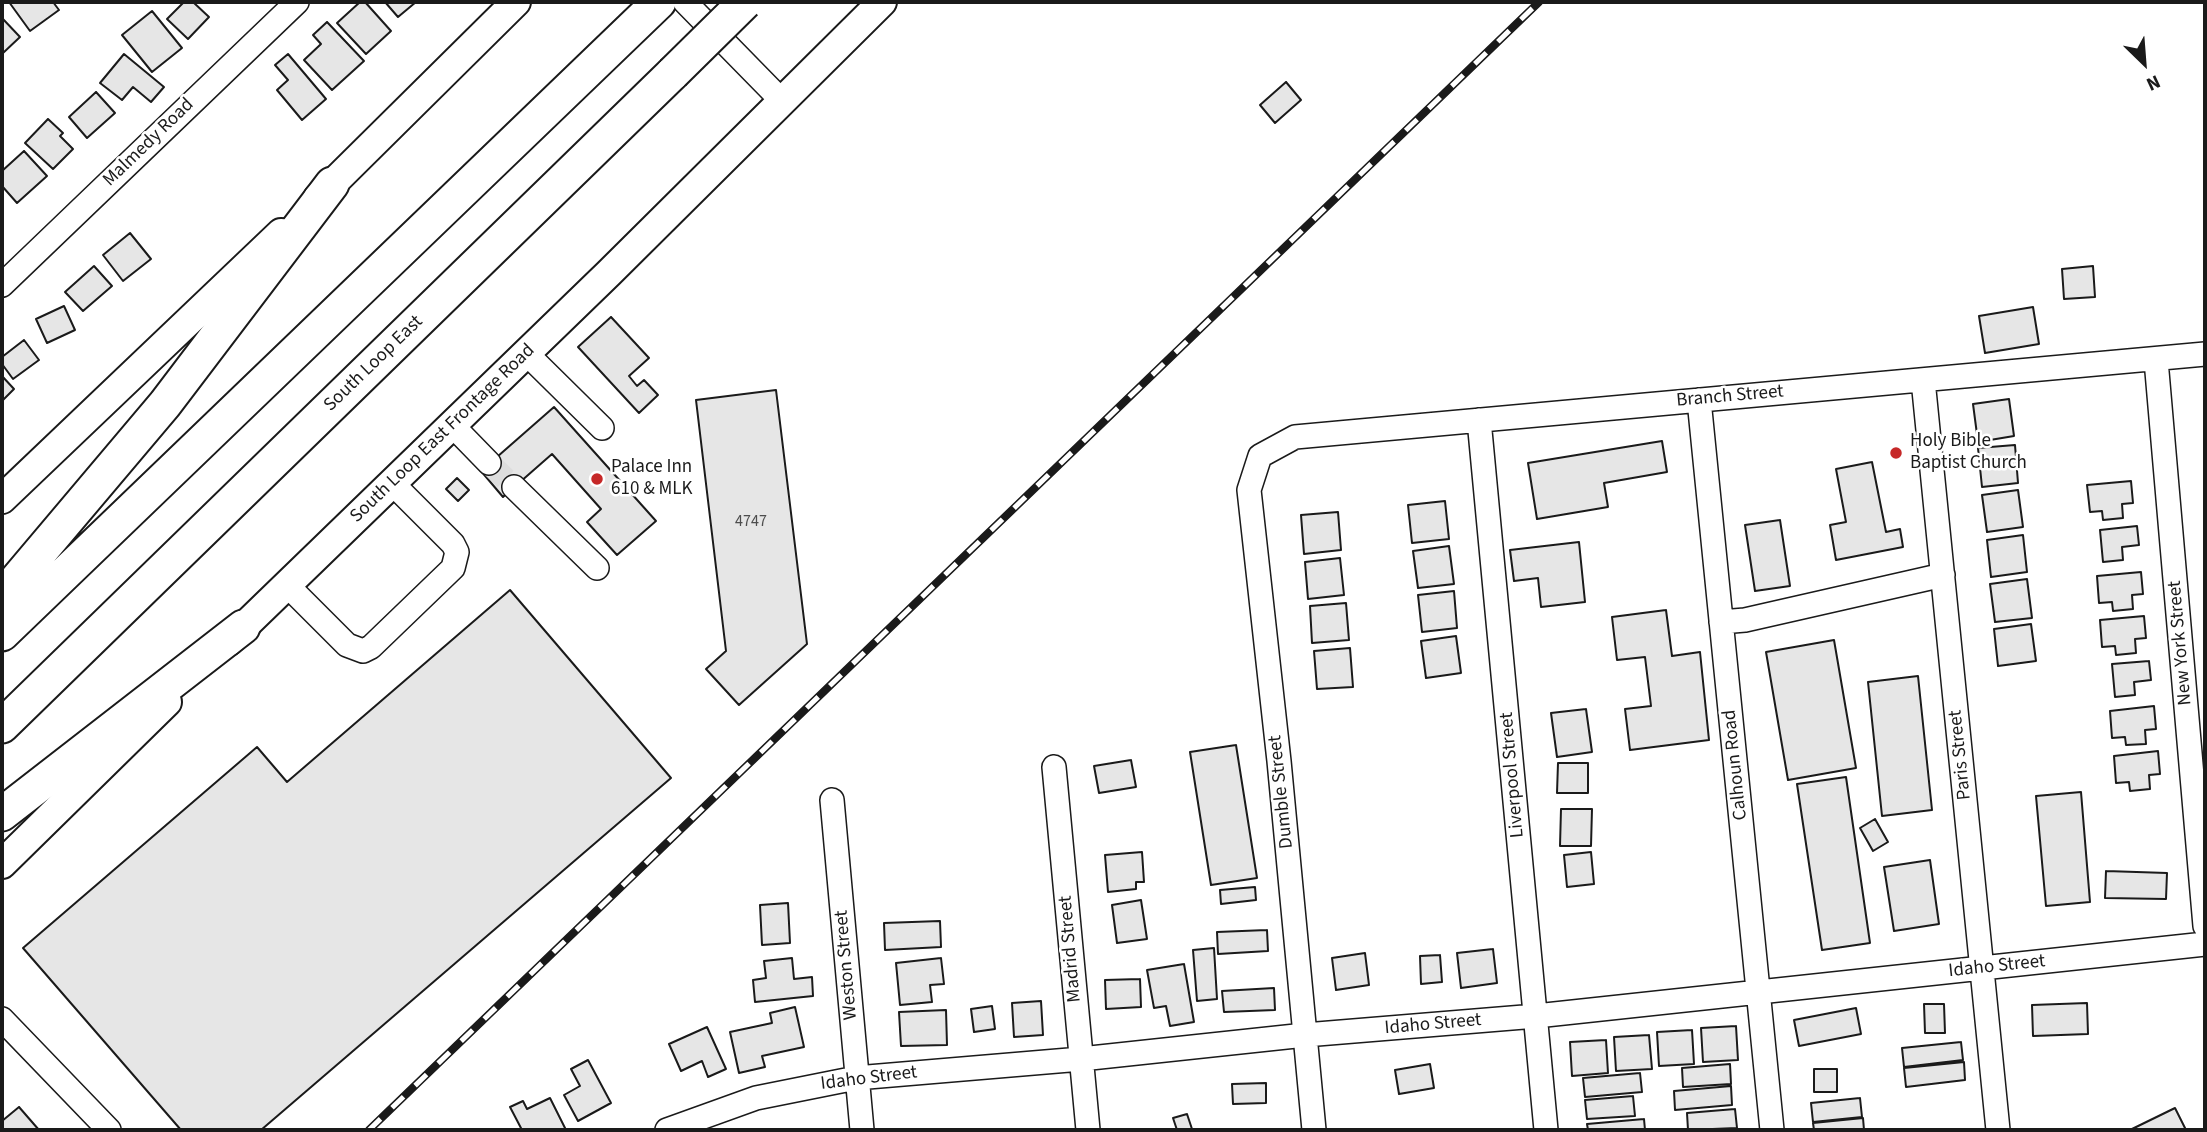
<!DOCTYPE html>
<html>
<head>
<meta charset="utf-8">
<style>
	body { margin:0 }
	#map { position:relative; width:2207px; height:1132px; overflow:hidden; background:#fff; font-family:"Source Sans 3",sans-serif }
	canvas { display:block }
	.frame { position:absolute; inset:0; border:4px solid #1a1a1a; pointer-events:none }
	.north { position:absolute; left:2109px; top:28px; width:70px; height:70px; -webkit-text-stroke:5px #fff; paint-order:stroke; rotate:155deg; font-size:19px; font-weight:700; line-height:28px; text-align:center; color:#1a1a1a }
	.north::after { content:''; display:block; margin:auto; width:24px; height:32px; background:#1a1a1a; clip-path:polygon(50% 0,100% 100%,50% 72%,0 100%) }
</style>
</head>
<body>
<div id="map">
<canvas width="2207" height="1132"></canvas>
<div class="frame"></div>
<div class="north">N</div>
</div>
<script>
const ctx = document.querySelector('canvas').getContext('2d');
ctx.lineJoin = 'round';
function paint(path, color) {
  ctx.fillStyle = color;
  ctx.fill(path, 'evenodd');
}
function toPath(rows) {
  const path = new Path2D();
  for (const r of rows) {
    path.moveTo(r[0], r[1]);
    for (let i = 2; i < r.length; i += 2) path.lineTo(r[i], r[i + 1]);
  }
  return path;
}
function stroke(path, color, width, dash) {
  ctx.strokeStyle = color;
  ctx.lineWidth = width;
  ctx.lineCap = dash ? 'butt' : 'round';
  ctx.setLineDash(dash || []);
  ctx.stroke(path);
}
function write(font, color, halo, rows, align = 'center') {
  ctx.font = font + ' "Source Sans 3",sans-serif';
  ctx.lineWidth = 5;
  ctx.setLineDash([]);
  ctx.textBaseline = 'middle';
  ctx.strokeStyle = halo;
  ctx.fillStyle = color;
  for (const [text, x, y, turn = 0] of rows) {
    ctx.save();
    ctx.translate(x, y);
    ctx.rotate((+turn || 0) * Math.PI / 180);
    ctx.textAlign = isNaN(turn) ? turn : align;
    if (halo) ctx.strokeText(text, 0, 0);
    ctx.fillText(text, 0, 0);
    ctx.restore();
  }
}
const building = toPath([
	[9,2,53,2,59,10,30,31,9,2],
	[184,2,193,2,209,17,188,39,167,19,184,2],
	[360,2,365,2,391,31,366,54,337,23,360,2],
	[385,2,416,2,398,17,385,2],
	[152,11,182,48,152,72,122,35,152,11],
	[2,18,20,37,3,53,2,52,2,18],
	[327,22,364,61,332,90,304,60,321,44,313,35,327,22],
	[124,54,164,87,151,102,133,87,122,100,100,83,124,54],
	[288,54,326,99,302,120,277,90,288,80,275,65,288,54],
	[1286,82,1301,100,1275,123,1260,105,1286,82],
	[96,92,115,113,87,138,69,117,96,92],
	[48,119,63,133,60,136,73,149,53,169,25,143,48,119],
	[24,151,47,176,17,203,2,186,2,171,24,151],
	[130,233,151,259,123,281,103,255,130,233],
	[94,266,112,286,83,311,65,292,94,266],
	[2093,266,2095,297,2064,299,2062,269,2093,266],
	[64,306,75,330,47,343,36,319,64,306],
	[2033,307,2039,344,1985,353,1979,316,2033,307],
	[611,317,649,358,629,376,637,386,644,380,658,395,639,413,578,347,611,317],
	[24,340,39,360,13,379,2,364,2,357,24,340],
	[2,376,14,389,2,401,2,376],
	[776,390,807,644,739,705,706,669,726,651,696,400,776,390],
	[2009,399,2014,436,1978,442,1973,404,2009,399],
	[554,407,656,521,617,555,587,522,601,509,552,454,503,497,481,471,554,407],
	[1662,441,1667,472,1604,483,1608,507,1537,519,1528,463,1662,441],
	[2015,445,2018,483,1982,487,1978,448,2015,445],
	[1872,462,1886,532,1900,529,1903,547,1836,560,1830,525,1846,522,1836,469,1872,462],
	[457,478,469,490,458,501,446,489,457,478],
	[2131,481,2133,503,2122,504,2123,518,2103,520,2102,511,2090,512,2087,485,2131,481],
	[2018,490,2023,527,1987,532,1982,495,2018,490],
	[1445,501,1449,539,1412,543,1408,505,1445,501],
	[1338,512,1341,550,1304,554,1301,515,1338,512],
	[1780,520,1790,586,1755,591,1745,525,1780,520],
	[2137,526,2139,545,2122,547,2123,560,2103,562,2100,530,2137,526],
	[2023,535,2027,572,1991,577,1987,540,2023,535],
	[1579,542,1585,602,1541,607,1538,578,1514,581,1510,550,1579,542],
	[1449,546,1454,584,1418,588,1413,551,1449,546],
	[1340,558,1344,595,1308,599,1305,562,1340,558],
	[2141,572,2143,594,2132,595,2133,609,2113,611,2112,602,2099,603,2097,576,2141,572],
	[2027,579,2032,618,1995,622,1990,584,2027,579],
	[510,590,671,778,261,1130,181,1130,23,948,257,747,287,782,510,590],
	[1454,591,1457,628,1422,632,1418,595,1454,591],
	[1346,603,1349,640,1312,643,1310,606,1346,603],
	[1666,610,1672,656,1700,652,1709,740,1630,750,1625,709,1651,706,1645,657,1617,660,1612,617,1666,610],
	[2144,616,2146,638,2135,639,2136,653,2116,655,2115,646,2102,647,2100,620,2144,616],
	[2031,624,2036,661,1998,666,1994,629,2031,624],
	[1456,636,1461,673,1426,678,1421,641,1456,636],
	[1834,640,1856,768,1788,780,1766,652,1834,640],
	[1350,648,1353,687,1317,689,1314,651,1350,648],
	[2149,661,2151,680,2134,682,2135,695,2115,697,2112,664,2149,661],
	[1918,676,1932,810,1882,816,1868,682,1918,676],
	[2154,706,2156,729,2145,730,2146,744,2126,745,2125,737,2112,738,2110,711,2154,706],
	[1586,709,1592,752,1557,757,1551,713,1586,709],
	[1236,745,1257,878,1211,885,1190,752,1236,745],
	[2158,751,2160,774,2149,775,2150,789,2130,791,2129,782,2116,783,2114,756,2158,751],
	[1131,760,1136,787,1099,793,1094,766,1131,760],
	[1558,763,1588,763,1588,793,1557,793,1558,763],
	[1846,777,1870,943,1822,950,1797,784,1846,777],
	[2081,792,2090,902,2046,906,2036,796,2081,792],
	[1561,809,1592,809,1591,846,1560,846,1561,809],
	[1875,819,1888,842,1873,851,1860,828,1875,819],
	[1142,852,1144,882,1136,882,1136,889,1108,892,1105,855,1142,852],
	[1591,852,1594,884,1567,887,1564,855,1591,852],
	[1930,860,1939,924,1894,931,1884,867,1930,860],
	[2106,871,2167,873,2166,899,2105,898,2106,871],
	[1255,887,1256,900,1221,904,1220,890,1255,887],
	[1141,900,1147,939,1117,943,1112,905,1141,900],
	[788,903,790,943,762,945,760,905,788,903],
	[940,921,941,947,885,950,884,923,940,921],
	[1267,930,1268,951,1218,954,1217,932,1267,930],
	[1214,948,1217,999,1197,1001,1193,950,1214,948],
	[1493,949,1497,983,1461,988,1457,953,1493,949],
	[1365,953,1369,985,1336,990,1332,958,1365,953],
	[1440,955,1442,982,1421,984,1420,956,1440,955],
	[792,958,794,979,812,977,813,996,755,1002,753,980,766,978,764,961,792,958],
	[941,958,944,984,930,985,932,1002,900,1005,896,963,941,958],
	[1184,964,1194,1022,1170,1026,1166,1006,1154,1008,1147,970,1184,964],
	[1140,979,1141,1007,1106,1009,1105,980,1140,979],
	[1274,988,1275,1010,1224,1012,1222,991,1274,988],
	[1041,1001,1043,1035,1014,1037,1012,1003,1041,1001],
	[2087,1003,2088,1034,2033,1036,2032,1005,2087,1003],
	[1924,1004,1944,1004,1945,1033,1925,1033,1924,1004],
	[992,1006,995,1029,974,1032,971,1009,992,1006],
	[795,1007,804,1047,762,1056,765,1067,739,1073,730,1032,772,1023,770,1013,795,1007],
	[1856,1008,1861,1034,1799,1046,1794,1020,1856,1008],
	[946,1010,947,1045,901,1046,899,1012,946,1010],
	[1736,1026,1738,1060,1703,1062,1701,1028,1736,1026],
	[707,1027,726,1069,708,1077,702,1061,681,1071,669,1044,707,1027],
	[1692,1030,1694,1064,1659,1066,1657,1032,1692,1030],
	[1649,1035,1652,1069,1616,1071,1614,1037,1649,1035],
	[1606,1040,1608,1073,1572,1076,1570,1042,1606,1040],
	[1961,1042,1963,1060,1904,1067,1902,1048,1961,1042],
	[588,1060,611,1103,578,1121,564,1095,580,1086,571,1069,588,1060],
	[1964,1062,1965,1080,1906,1087,1904,1068,1964,1062],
	[1430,1064,1434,1088,1399,1094,1395,1070,1430,1064],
	[1730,1064,1731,1084,1683,1087,1682,1068,1730,1064],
	[1814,1069,1837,1069,1837,1092,1814,1092,1814,1069],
	[1640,1073,1642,1092,1585,1097,1583,1078,1640,1073],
	[1266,1083,1266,1103,1233,1104,1232,1084,1266,1083],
	[1731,1086,1732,1105,1675,1110,1674,1091,1731,1086],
	[1633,1096,1635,1116,1587,1119,1585,1100,1633,1096],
	[550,1098,566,1130,522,1130,510,1107,523,1101,527,1109,550,1098],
	[1860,1098,1862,1117,1813,1122,1811,1103,1860,1098],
	[19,1107,39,1130,2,1130,2,1121,19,1107],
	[2175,1108,2186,1130,2133,1130,2132,1129,2175,1108],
	[1735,1109,1737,1128,1688,1130,1687,1113,1735,1109],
	[1187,1114,1192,1129,1177,1130,1173,1118,1187,1114],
	[1863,1118,1864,1130,1814,1130,1813,1123,1863,1118],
	[1644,1119,1645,1130,1588,1130,1587,1124,1644,1119]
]);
paint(building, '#e6e6e6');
stroke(building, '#1a1a1a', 2);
stroke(toPath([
	[489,463,514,487]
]), '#ddd', 23, [23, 11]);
const minor = toPath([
	[685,2,783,102],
	[2,285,297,2],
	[526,353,602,428],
	[2156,360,2205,926],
	[1923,380,1998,1130],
	[1699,400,1772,1130],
	[1479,420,1546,1130],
	[452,425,489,463],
	[514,487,597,568],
	[287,585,347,645,363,651,371,647,453,568,457,552,453,544,392,483],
	[1721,622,1745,620,1943,575],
	[1054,767,1088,1130],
	[832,800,862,1130],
	[2,1019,109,1130],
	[667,1130,756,1098,856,1078,1081,1059,1305,1035,1536,1016,2205,944],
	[1314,1130,1279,761,1249,490,1260,456,1295,437,2205,354]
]);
const major = toPath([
	[318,198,516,2],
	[2,499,281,233],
	[229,641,609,273,882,2],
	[2,864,167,702]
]);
const highway = toPath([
	[2,597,165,404,332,184],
	[2,634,659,2],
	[2,726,673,73],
	[2,814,243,627]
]);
stroke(minor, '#1a1a1a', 26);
stroke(major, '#1a1a1a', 32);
stroke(highway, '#1a1a1a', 37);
stroke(minor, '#fff', 23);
stroke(major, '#fff', 28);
stroke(highway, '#fff', 33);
const rail = toPath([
	[369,1130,1539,2]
]);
stroke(rail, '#1a1a1a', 8);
stroke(rail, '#fff', 5, [16]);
const highwayBridge = toPath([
	[673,73,745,2]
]);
stroke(highwayBridge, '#1a1a1a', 37, []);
stroke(highwayBridge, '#fff', 33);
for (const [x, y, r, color] of [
	[1896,453,7,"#c62828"],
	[597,479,7,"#c62828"]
]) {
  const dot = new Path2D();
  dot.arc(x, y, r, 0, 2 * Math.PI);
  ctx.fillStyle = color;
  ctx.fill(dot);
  stroke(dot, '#fff', 2.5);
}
write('16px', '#4d4d4d', null, [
	["4747",751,522]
]);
write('19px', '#1a1a1a', '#fff', [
	["Malmedy Road",149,143,-44],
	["South Loop East",374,364,-44],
	["Branch Street",1730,397,-5],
	["South Loop East Frontage Road",443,434,-44],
	["New York Street",2181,643,-95],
	["Paris Street",1961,755,-96],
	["Calhoun Road",1736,765,-96],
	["Liverpool Street",1513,775,-95],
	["Dumble Street",1282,792,-96],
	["Madrid Street",1071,949,-95],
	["Weston Street",847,965,-95],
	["Idaho Street",1997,967,-6],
	["Idaho Street",1433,1025,-5],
	["Idaho Street",869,1079,-7]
]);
write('19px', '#1a1a1a', '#fff', [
	["Holy Bible",1910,442],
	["Baptist Church",1910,464],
	["Palace Inn",611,468],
	["610 & MLK",611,490]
], 'left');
</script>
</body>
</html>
